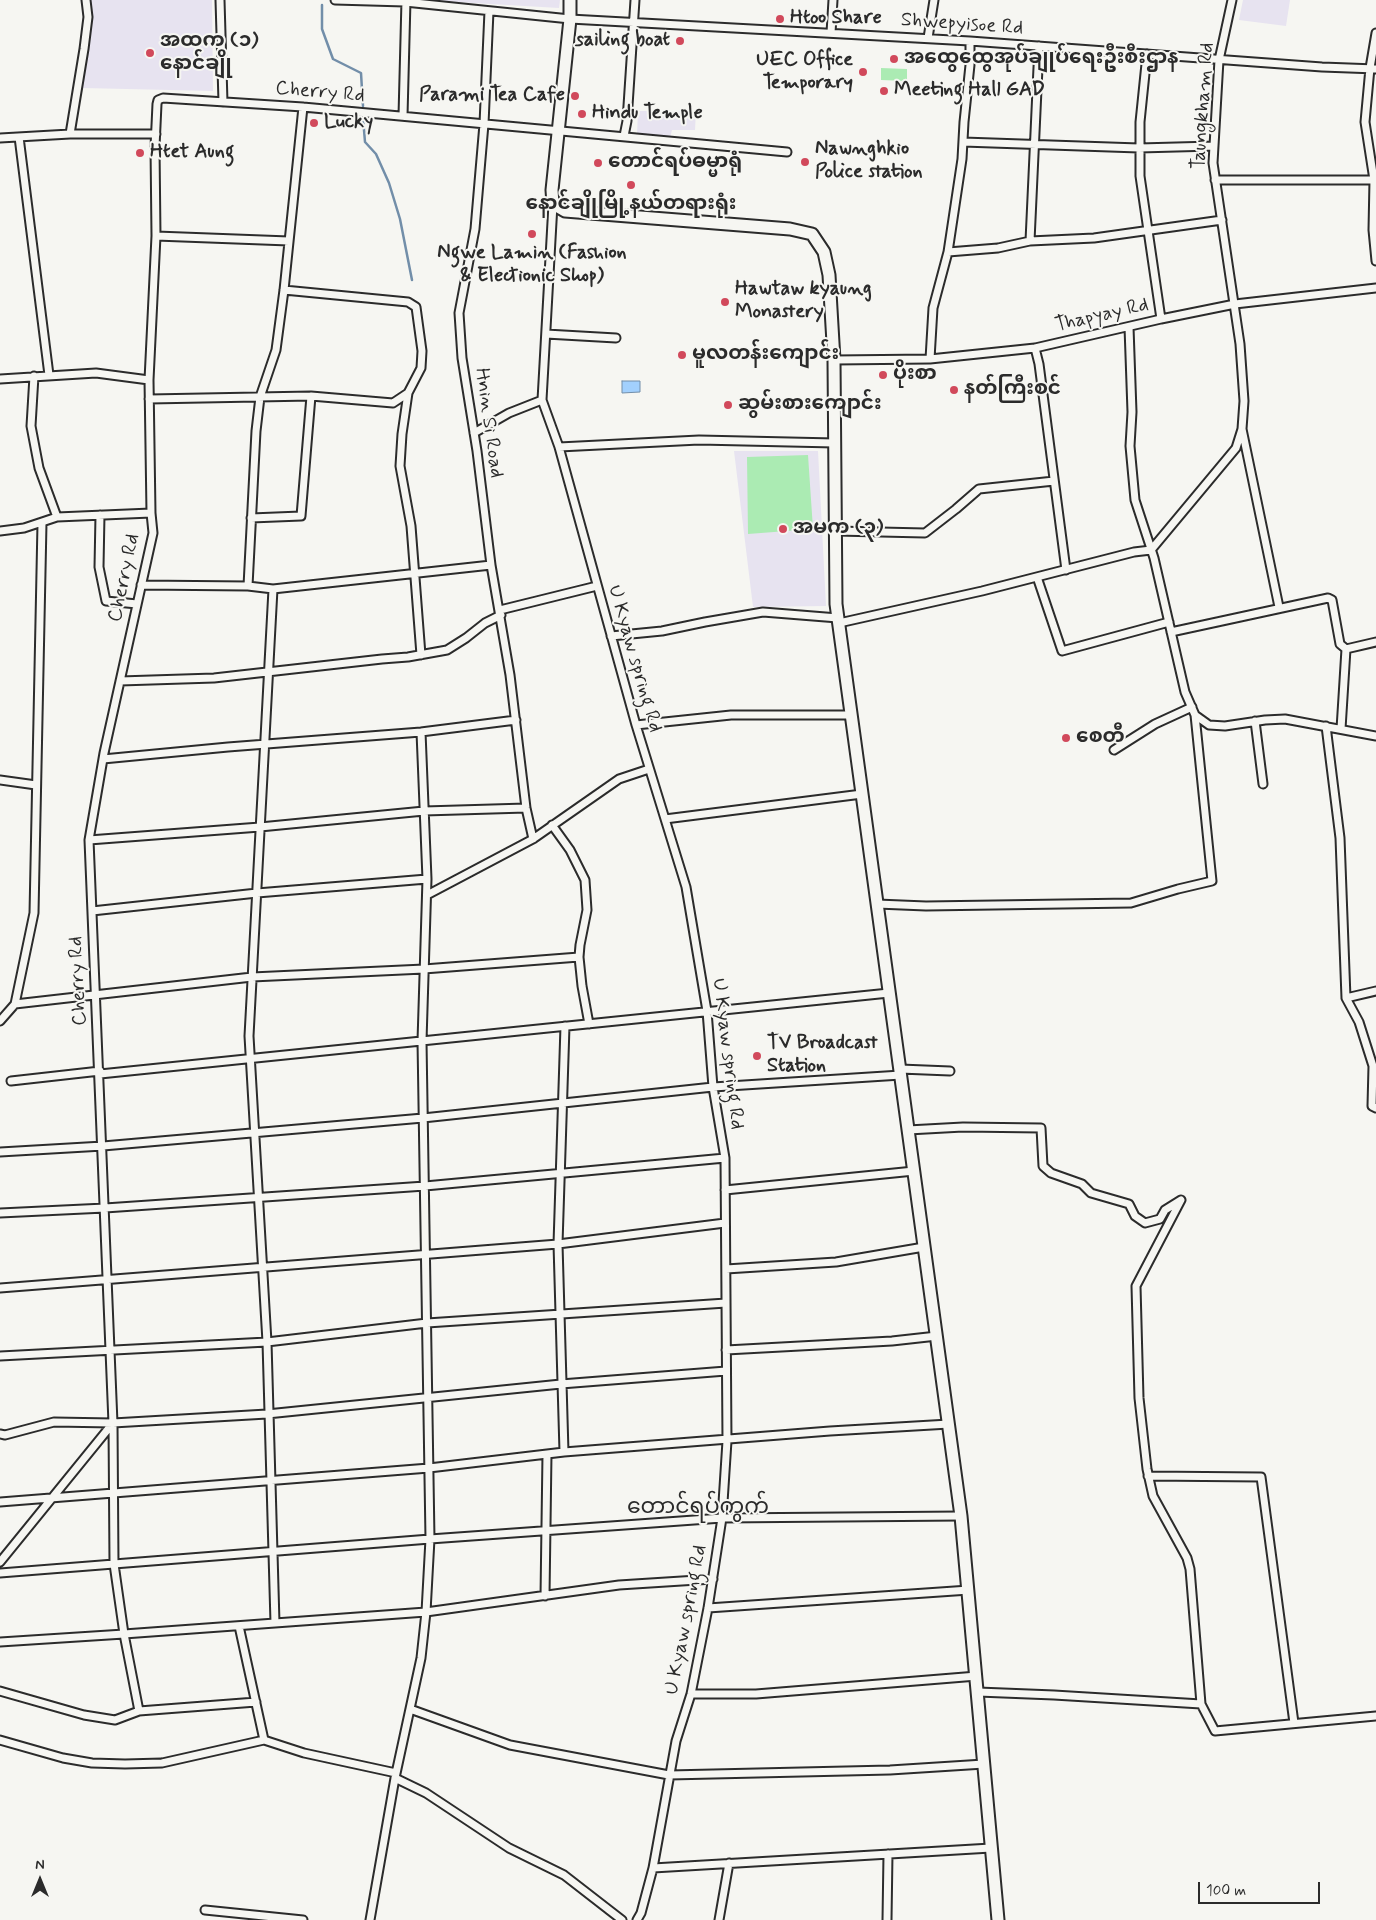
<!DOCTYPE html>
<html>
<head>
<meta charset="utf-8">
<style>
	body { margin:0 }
	#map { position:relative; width:1376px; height:1920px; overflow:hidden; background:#f6f6f2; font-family:Mynerve,sans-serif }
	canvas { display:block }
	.north { position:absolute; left:15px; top:1855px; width:50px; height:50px; -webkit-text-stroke:4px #f6f6f2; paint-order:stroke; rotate:0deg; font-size:14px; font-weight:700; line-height:20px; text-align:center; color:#2b2b2b }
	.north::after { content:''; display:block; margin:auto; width:18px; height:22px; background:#2b2b2b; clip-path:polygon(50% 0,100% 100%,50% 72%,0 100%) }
	.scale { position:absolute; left:1198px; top:1882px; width:122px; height:22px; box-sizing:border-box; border:2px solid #2b2b2b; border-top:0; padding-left:6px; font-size:15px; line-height:18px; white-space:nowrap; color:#2b2b2b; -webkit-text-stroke:4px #f6f6f2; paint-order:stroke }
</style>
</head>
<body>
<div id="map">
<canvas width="1376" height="1920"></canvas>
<div class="north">N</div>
<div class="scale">100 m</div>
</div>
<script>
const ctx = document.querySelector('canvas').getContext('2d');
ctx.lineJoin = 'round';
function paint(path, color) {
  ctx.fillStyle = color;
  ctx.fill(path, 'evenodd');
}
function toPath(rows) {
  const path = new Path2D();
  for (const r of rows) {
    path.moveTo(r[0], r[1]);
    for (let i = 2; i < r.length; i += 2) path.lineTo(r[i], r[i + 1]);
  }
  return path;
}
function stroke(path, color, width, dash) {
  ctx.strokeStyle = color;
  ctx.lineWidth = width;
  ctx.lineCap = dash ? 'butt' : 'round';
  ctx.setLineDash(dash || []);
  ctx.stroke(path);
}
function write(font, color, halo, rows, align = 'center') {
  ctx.font = font + ' Mynerve,"Noto Sans Myanmar",sans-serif';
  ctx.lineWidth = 4;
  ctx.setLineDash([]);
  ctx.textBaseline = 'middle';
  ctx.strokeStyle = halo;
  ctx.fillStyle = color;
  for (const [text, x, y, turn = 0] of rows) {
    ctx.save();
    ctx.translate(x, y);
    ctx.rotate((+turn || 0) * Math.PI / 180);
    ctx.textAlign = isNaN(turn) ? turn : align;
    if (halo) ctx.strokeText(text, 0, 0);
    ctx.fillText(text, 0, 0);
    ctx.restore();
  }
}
paint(toPath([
	[90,0,212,0,213,91,83,88,92,19],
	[421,0,560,0,559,8],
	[1243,0,1290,0,1286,26,1239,20],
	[638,111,696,111,695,130,672,130,670,138,637,135],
	[734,451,818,451,826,606,753,607]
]), '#e7e3f0');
paint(toPath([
	[881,68,907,69,907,81,881,80],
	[808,455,813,529,748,534,747,457]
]), '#abebb3');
const water = toPath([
	[622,381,640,381,640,392,622,393,622,381]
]);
paint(water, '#a2d0fd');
stroke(water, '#728ea9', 1);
stroke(toPath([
	[322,5,322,29,333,59,361,73,363,106],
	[363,118,365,142,376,154,389,183,400,219,412,280]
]), '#728ea9', 2.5);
const minor = toPath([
	[220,0,223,102],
	[335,0,405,2,570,19,970,41,1322,67,1376,69],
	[489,11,484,124,475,229,459,313,462,358,477,451,491,565,510,675,526,808,533,839],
	[831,33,833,0],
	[1376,33,1370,68,1365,122,1374,180,1373,230,1376,261],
	[928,38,934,0],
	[1147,54,1140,122,1140,176,1161,319],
	[403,116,406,0],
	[70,134,84,49,88,17,86,0],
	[624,136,627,121,635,0],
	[19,137,49,375],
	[0,138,70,134,156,134],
	[963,142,1139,148,1214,146],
	[1215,180,1376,180],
	[553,204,542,400,559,447,636,725,686,887,707,1011,713,1087,725,1158,727,1441,722,1518,708,1608,691,1694,676,1741,653,1868,641,1913,637,1920],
	[156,236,289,241],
	[1030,241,1039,46],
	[948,252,998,248,1030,241,1094,238,1222,220],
	[1129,327,1132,412,1130,446,1135,500,1154,558,1185,692,1195,715,1209,725,1225,726,1265,720,1285,719,1376,736],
	[546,334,616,338],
	[1035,348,1039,364,1066,570],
	[930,359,933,308,948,252,962,159,964,122,970,65,970,41],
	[834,360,930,359,1035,348,1161,319,1235,304,1376,288],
	[34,376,31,426,39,468,57,517],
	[0,379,96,373,149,380],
	[408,393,402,434,400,466,411,526,421,655],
	[149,399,311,396,393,403,408,393,421,368,422,351,416,307,408,302,284,290],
	[1242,429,1279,607],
	[474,433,509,413,542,400],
	[559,447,699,440,835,443],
	[100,515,99,567,106,601,137,604],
	[251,518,301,516,311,396],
	[0,531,24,528,57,517,151,513],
	[836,531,925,533,956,509,979,489,1054,481],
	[1037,577,1062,651,1169,622],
	[141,585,248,586,273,589,491,565],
	[248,586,256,431,260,397,276,350,284,290,303,107],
	[500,610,597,586],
	[839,623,982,591,1134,552,1151,550,1236,448,1242,429,1244,401,1240,344,1213,163,1219,60,1232,0],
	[1171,632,1328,598,1332,600,1340,644,1346,649],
	[611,636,662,631,705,622,763,612,838,618],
	[1346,649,1376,642],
	[120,681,214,678,382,659,408,657,447,650,466,638,485,623,501,615],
	[1255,721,1263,784],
	[636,725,731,715,851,715],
	[1326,726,1340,838,1346,998,1359,1022,1373,1066,1372,1106,1376,1108],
	[1341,729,1346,649],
	[1114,750,1155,724,1192,707],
	[103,759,228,747,421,732,516,720],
	[0,780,36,785],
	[665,819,862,794],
	[552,825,570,850,585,880,587,910,580,945,579,957,582,986,589,1024],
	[89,840,260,827,424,811,526,808],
	[427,895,533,839,619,779,649,769],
	[877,904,926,906,1131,903,1178,889,1212,881,1195,715],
	[92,911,257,893,427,879],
	[1346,998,1376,991],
	[15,1004,252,977,424,969,579,957],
	[0,1021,15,1004,34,913,42,523],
	[900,1069,950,1071],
	[100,1074,889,993],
	[11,1081,100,1071],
	[908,1130,963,1127,1041,1128,1043,1166,1051,1173,1082,1184,1091,1193,1129,1204,1135,1216,1145,1223,1160,1219,1165,1210,1181,1200,1136,1286,1139,1398,1147,1469,1153,1496,1187,1558,1190,1569,1201,1704,1054,1695,978,1692],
	[0,1152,103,1146,423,1118,713,1087,901,1075],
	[725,1190,914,1171],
	[0,1213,105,1208,425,1186,725,1158],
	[726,1269,836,1262,924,1247],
	[0,1288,558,1244,725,1223],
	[726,1350,892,1341,937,1336],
	[0,1356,267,1342,249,1036,273,589],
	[0,1434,5,1435,54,1422,113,1423,267,1414,561,1384,726,1371],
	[564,1452,558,1244,565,1026],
	[1148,1476,1261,1477,1294,1723],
	[0,1502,429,1468,564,1452,830,1431,949,1424],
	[0,1562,113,1423],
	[0,1573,430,1539,722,1518,961,1516],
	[545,1596,547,1454],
	[708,1608,969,1590],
	[275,1623,267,1342,427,1323,726,1303],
	[239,1626,264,1740],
	[0,1642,124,1634,426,1612,619,1585,713,1579],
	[0,1691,84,1715,115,1720,139,1711,256,1702],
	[691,1694,756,1694,977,1676],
	[1201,1704,1215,1731,1376,1716],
	[410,1709,510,1745,669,1775,890,1770,984,1764],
	[139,1711,124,1634,114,1564,113,1423,89,840,104,753,153,533,151,513,149,380,156,236,155,147,157,104,158,100,163,98,303,107,787,152],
	[0,1740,63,1758,92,1763,125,1764,162,1763,264,1740,304,1753,396,1773],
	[395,1778,426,1793,509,1848,564,1875,622,1920],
	[653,1868,991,1848],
	[205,1910,303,1920],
	[370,1920,395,1778,421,1658,426,1612,430,1539,422,1041,427,879,421,732],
	[719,1920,729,1863],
	[887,1920,888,1854]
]);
const trunk = toPath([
	[570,0,570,19,552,190,553,204,565,211,790,229,812,234,824,252,829,275,834,360,836,604,961,1516,998,1920]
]);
stroke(minor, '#2b2b2b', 11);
stroke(trunk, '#2b2b2b', 15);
stroke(minor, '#f6f6f2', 7);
stroke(trunk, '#f6f6f2', 11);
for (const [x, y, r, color] of [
	[780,19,5,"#d1495b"],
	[680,41,5,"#d1495b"],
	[150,53,5,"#d1495b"],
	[894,59,5,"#d1495b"],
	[863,72,5,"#d1495b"],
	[884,91,5,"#d1495b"],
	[575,96,5,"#d1495b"],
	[582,114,5,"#d1495b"],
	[314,123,5,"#d1495b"],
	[140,153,5,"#d1495b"],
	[805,162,5,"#d1495b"],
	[598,163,5,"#d1495b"],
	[631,185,5,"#d1495b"],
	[532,234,5,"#d1495b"],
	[725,302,5,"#d1495b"],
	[682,355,5,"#d1495b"],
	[883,375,5,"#d1495b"],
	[954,390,5,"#d1495b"],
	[728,405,5,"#d1495b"],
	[783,529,5,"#d1495b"],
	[1066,738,5,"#d1495b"],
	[757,1056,5,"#d1495b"]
]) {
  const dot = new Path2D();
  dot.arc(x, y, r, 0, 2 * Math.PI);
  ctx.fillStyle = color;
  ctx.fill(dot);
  stroke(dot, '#f6f6f2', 2);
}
write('bold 20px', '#2b2b2b', '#f6f6f2', [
	["Htoo Share",790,19],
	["sailing boat",670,41,"right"],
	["အထက (၁)",160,42],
	["နောင်ချို",160,65],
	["အထွေထွေအုပ်ချုပ်ရေးဦးစီးဌာန",904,59],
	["UEC Office",853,61,"right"],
	["Temporary",853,84,"right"],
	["Meeting Hall GAD",894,91],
	["Parami Tea Cafe",565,96,"right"],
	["Hindu Temple",592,114],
	["Lucky",324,123],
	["Nawnghkio",815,150],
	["Police station",815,173],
	["Htet Aung",150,153],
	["တောင်ရပ်ဓမ္မာရုံ",608,163],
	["နောင်ချိုမြို့နယ်တရားရုံး",631,205,"center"],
	["Ngwe Lamin (Fashion",532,254,"center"],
	["& Electionic Shop)",532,277,"center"],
	["Hawtaw kyaung",735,290],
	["Monastery",735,313],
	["မူလတန်းကျောင်း",692,355],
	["ပိုးစာ",893,375],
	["နတ်ကြီးစင်",964,390],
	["ဆွမ်းစားကျောင်း",738,405],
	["အမက (၃)",793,529],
	["စေတီ",1076,738],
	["TV Broadcast",767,1044],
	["Station",767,1067]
], 'left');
write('20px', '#2b2b2b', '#f6f6f2', [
	["Shwepyisoe Rd",962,25,4],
	["Cherry Rd",320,93,5],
	["Taungkham Rd",1204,106,-86],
	["Thapyay Rd",1102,316,-13],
	["Hnin Si Road",488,423,82],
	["Cherry Rd",125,578,-78],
	["U Kyaw spring Rd",634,659,74],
	["Cherry Rd",79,981,-93],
	["U Kyaw spring Rd",727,1054,83],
	["U Kyaw spring Rd",687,1620,-79]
]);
write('22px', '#2b2b2b', '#f6f6f2', [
	["တောင်ရပ်ကွက်",698,1508]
]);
</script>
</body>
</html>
